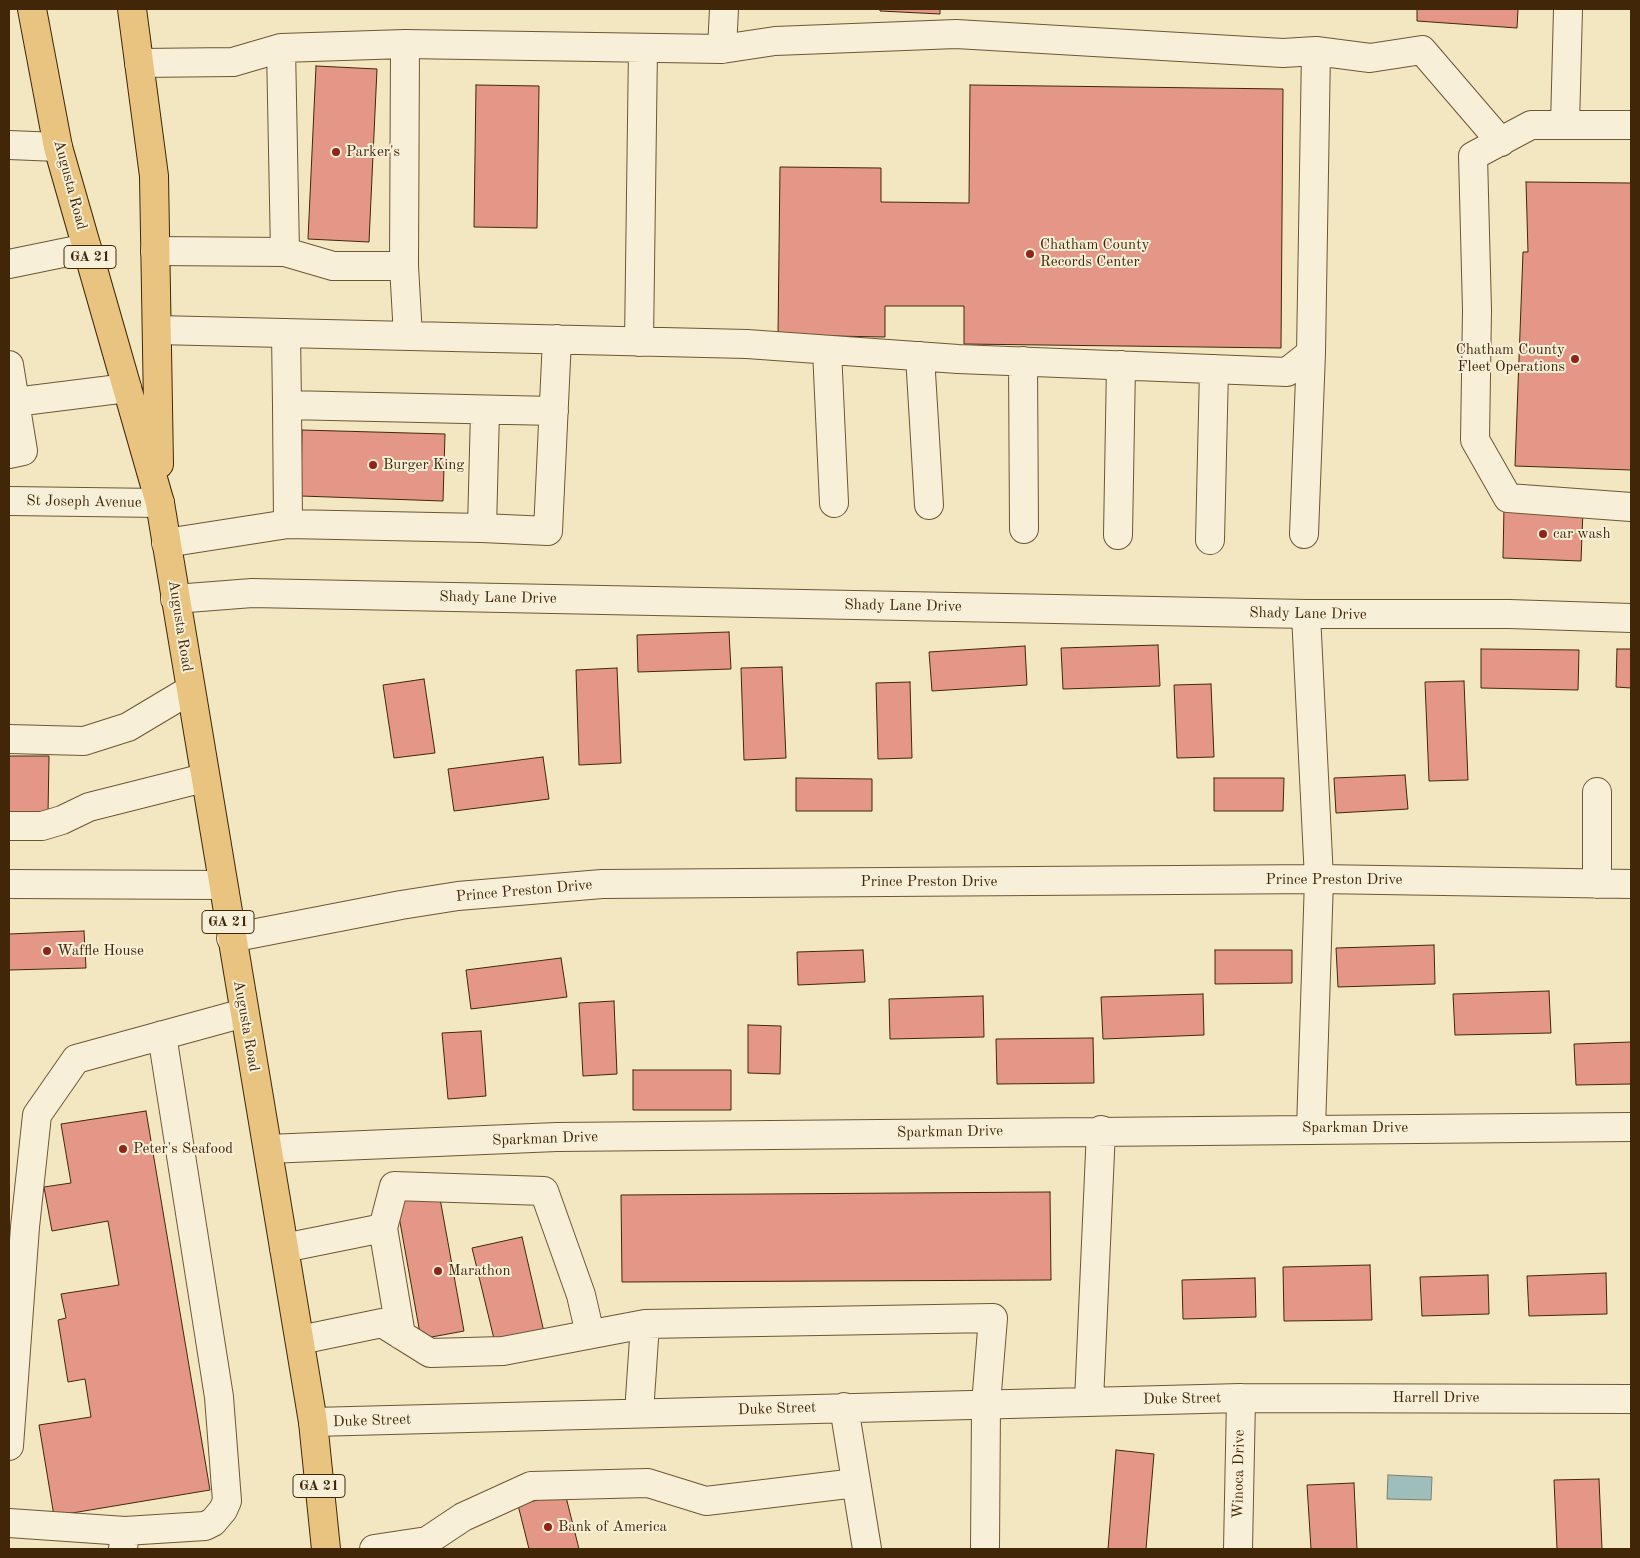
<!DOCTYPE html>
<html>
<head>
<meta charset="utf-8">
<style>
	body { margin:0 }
	#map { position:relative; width:1640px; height:1558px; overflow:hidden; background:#f2e7c1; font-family:"Old Standard TT",serif }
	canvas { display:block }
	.frame { position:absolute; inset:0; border:10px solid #412608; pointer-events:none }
</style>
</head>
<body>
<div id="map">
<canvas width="1640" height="1558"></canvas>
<div class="frame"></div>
</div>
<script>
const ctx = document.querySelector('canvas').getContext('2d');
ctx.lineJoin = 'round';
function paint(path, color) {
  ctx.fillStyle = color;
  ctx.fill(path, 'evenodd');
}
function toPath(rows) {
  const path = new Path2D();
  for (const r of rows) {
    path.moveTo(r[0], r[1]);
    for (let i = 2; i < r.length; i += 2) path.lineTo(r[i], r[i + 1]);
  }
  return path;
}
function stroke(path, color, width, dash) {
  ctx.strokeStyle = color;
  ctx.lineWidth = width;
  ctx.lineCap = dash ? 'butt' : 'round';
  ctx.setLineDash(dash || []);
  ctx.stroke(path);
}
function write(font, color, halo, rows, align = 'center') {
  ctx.font = font + ' "Old Standard TT",serif';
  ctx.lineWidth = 4;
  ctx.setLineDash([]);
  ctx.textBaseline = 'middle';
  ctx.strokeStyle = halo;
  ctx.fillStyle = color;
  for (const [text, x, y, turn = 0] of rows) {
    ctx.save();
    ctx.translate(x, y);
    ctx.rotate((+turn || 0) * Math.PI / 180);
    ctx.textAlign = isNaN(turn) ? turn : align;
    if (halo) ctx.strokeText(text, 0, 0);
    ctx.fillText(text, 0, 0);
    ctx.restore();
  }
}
const water = toPath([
	[1388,1475,1432,1477,1431,1500,1387,1499,1388,1475]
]);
paint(water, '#9dbebb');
stroke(water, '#788173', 1);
const building = toPath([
	[880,9,940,9,940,14,880,11,880,9],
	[1417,9,1518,9,1517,28,1417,21,1417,9],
	[316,66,377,69,369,242,308,239,316,66],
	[476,85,539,86,537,228,474,227,476,85],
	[970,85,1283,89,1281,348,964,344,964,306,885,306,885,337,778,335,780,167,881,168,881,202,969,203,970,85],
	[1526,182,1631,183,1631,470,1515,466,1523,252,1528,252,1526,182],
	[302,430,445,434,443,501,301,496,302,430],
	[1504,507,1583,510,1581,561,1503,558,1504,507],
	[729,632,731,669,638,672,637,635,729,632],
	[1158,645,1160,686,1063,689,1061,648,1158,645],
	[1025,646,1027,685,932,691,929,652,1025,646],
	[1481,649,1579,650,1578,690,1481,688,1481,649],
	[1617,649,1631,649,1631,688,1616,687,1617,649],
	[782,667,786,758,744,760,741,668,782,667],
	[617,668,621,763,579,765,576,670,617,668],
	[424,679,435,753,394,758,383,685,424,679],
	[1464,681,1468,780,1429,781,1425,682,1464,681],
	[910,682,912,758,878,759,876,683,910,682],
	[1211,684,1214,757,1177,758,1174,685,1211,684],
	[9,756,49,756,48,814,9,814,9,756],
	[543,757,549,799,454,811,448,769,543,757],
	[1405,775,1408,809,1336,813,1334,778,1405,775],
	[796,778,872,779,872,811,796,811,796,778],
	[1214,778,1284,778,1283,811,1214,811,1214,778],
	[84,931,86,968,9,970,9,934,84,931],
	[1434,945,1435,984,1338,987,1336,948,1434,945],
	[863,950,865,982,798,985,797,952,863,950],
	[1215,950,1292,950,1292,983,1215,984,1215,950],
	[561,958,567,997,471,1009,466,970,561,958],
	[1549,991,1551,1033,1455,1035,1453,994,1549,991],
	[1203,994,1204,1035,1103,1039,1101,997,1203,994],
	[983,996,984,1037,890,1039,889,999,983,996],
	[614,1001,617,1074,583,1076,579,1003,614,1001],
	[748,1025,781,1026,780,1074,748,1073,748,1025],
	[481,1031,486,1096,448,1099,442,1033,481,1031],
	[1093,1038,1094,1083,997,1084,996,1039,1093,1038],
	[1631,1042,1631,1084,1576,1085,1574,1044,1631,1042],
	[633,1070,731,1070,731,1110,633,1110,633,1070],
	[146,1111,210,1490,54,1516,39,1425,91,1417,85,1379,68,1382,58,1320,66,1318,61,1294,119,1285,108,1221,52,1231,44,1187,71,1183,61,1124,146,1111],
	[1050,1192,1051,1280,622,1282,621,1195,1050,1192],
	[439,1193,464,1331,421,1339,396,1200,439,1193],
	[522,1237,544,1332,495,1343,472,1248,522,1237],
	[1370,1265,1372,1320,1284,1321,1283,1267,1370,1265],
	[1606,1273,1607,1314,1529,1316,1527,1276,1606,1273],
	[1488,1275,1489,1314,1422,1316,1420,1277,1488,1275],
	[1255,1278,1256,1317,1183,1319,1182,1280,1255,1278],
	[1116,1450,1154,1454,1146,1549,1108,1549,1116,1450],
	[1599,1479,1602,1549,1557,1549,1554,1480,1599,1479],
	[1354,1483,1357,1549,1311,1549,1307,1485,1354,1483],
	[565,1493,579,1549,529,1549,518,1505,565,1493]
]);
paint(building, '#e49787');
stroke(building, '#412608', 1);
const minor = toPath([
	[281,48,285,252],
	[722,49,724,9],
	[1316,51,1370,58,1422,50,1501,142],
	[139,63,233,62,281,48,405,44,404,266,333,266,285,252,155,251],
	[1565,125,1568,9],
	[1631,125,1531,125,1473,156,1477,310,1475,440,1508,498,1631,507],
	[9,145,58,147],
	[9,264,87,248],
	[404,266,408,336],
	[157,330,747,344,958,359,1287,372,1311,353,1316,51,1283,53,956,34,775,41,722,49,405,44],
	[286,333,287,405],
	[639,342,643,48],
	[827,350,834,503],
	[920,356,929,505],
	[1023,361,1024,529],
	[9,365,23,451,9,454],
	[15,402,127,388],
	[485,411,482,528,288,524,287,405,554,411],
	[9,501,160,503],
	[482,528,548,531,557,339],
	[1304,534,1311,353],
	[1118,535,1121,365],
	[1210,540,1214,369],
	[166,543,288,524],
	[175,599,252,593,1306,614,1509,614,1631,618],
	[1306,614,1319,879,1311,1129],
	[9,739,84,741,128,727,190,690],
	[1597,792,1597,884],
	[9,826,42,826,62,820,89,807,204,778],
	[9,884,222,885],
	[231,938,401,905,458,896,602,884,1319,879,1631,884],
	[268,1149,557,1137,1631,1127],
	[383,1228,401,1335],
	[284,1248,383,1228,394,1186,544,1191,581,1295,590,1334],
	[300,1340,382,1323,430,1353,503,1351,645,1324],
	[1089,1401,1101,1130],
	[844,1407,867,1549],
	[639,1413,645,1324,993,1318,986,1404,985,1549],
	[313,1422,1241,1398,1631,1399],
	[9,1446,25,1227,37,1115,76,1059,244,1013],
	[9,1523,125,1531,123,1549],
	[125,1531,205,1526,213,1522,223,1510,227,1501,219,1397,162,1035],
	[374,1549,427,1541,463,1517,531,1486,648,1483,706,1501,856,1483],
	[1238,1549,1241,1398]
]);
const highway = toPath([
	[32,9,58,147,160,503,313,1422,326,1549],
	[132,9,154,176,159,464]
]);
stroke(minor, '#6d5636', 30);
stroke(highway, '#412608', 30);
stroke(minor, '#f7efd7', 28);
stroke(highway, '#e9c480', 28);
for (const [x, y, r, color] of [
	[336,152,5,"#8f2418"],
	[1030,254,5,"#8f2418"],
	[1575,359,5,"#8f2418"],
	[373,465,5,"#8f2418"],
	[1543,534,5,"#8f2418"],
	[47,951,5,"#8f2418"],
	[123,1149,5,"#8f2418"],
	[438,1271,5,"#8f2418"],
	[548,1527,5,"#8f2418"]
]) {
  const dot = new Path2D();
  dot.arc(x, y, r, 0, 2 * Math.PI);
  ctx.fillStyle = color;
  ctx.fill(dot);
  stroke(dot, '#f7efd7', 2);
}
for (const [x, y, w] of [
	[90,257,52],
	[228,922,52],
	[319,1486,52]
]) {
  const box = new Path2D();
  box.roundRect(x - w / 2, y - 11.5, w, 23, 4);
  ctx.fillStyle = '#f7efd7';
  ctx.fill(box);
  stroke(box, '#412608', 1);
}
write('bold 14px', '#412608', null, [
	["GA 21",90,257],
	["GA 21",228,922],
	["GA 21",319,1486]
]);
write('15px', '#412608', '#f7efd7', [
	["Parker's",346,152],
	["Chatham County",1040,245],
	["Records Center",1040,262],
	["Chatham County",1565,350,"right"],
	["Fleet Operations",1565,367,"right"],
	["Burger King",383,465],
	["car wash",1553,534],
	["Waffle House",57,951],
	["Peter's Seafood",133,1149],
	["Marathon",448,1271],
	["Bank of America",558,1527]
], 'left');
write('15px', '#412608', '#f7efd7', [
	["Augusta Road",70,185,75],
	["St Joseph Avenue",84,502,1],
	["Shady Lane Drive",498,598,1],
	["Shady Lane Drive",903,606,1],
	["Shady Lane Drive",1308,614,1],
	["Augusta Road",180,626,81],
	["Prince Preston Drive",1334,880],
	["Prince Preston Drive",929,882],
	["Prince Preston Drive",524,891,-5],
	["Augusta Road",246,1026,80],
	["Sparkman Drive",1355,1128],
	["Sparkman Drive",950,1132,-1],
	["Sparkman Drive",545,1139,-2],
	["Harrell Drive",1436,1398],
	["Duke Street",1182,1399,-1],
	["Duke Street",777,1409,-2],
	["Duke Street",372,1421,-2],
	["Winoca Drive",1239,1474,-89]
]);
</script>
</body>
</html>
